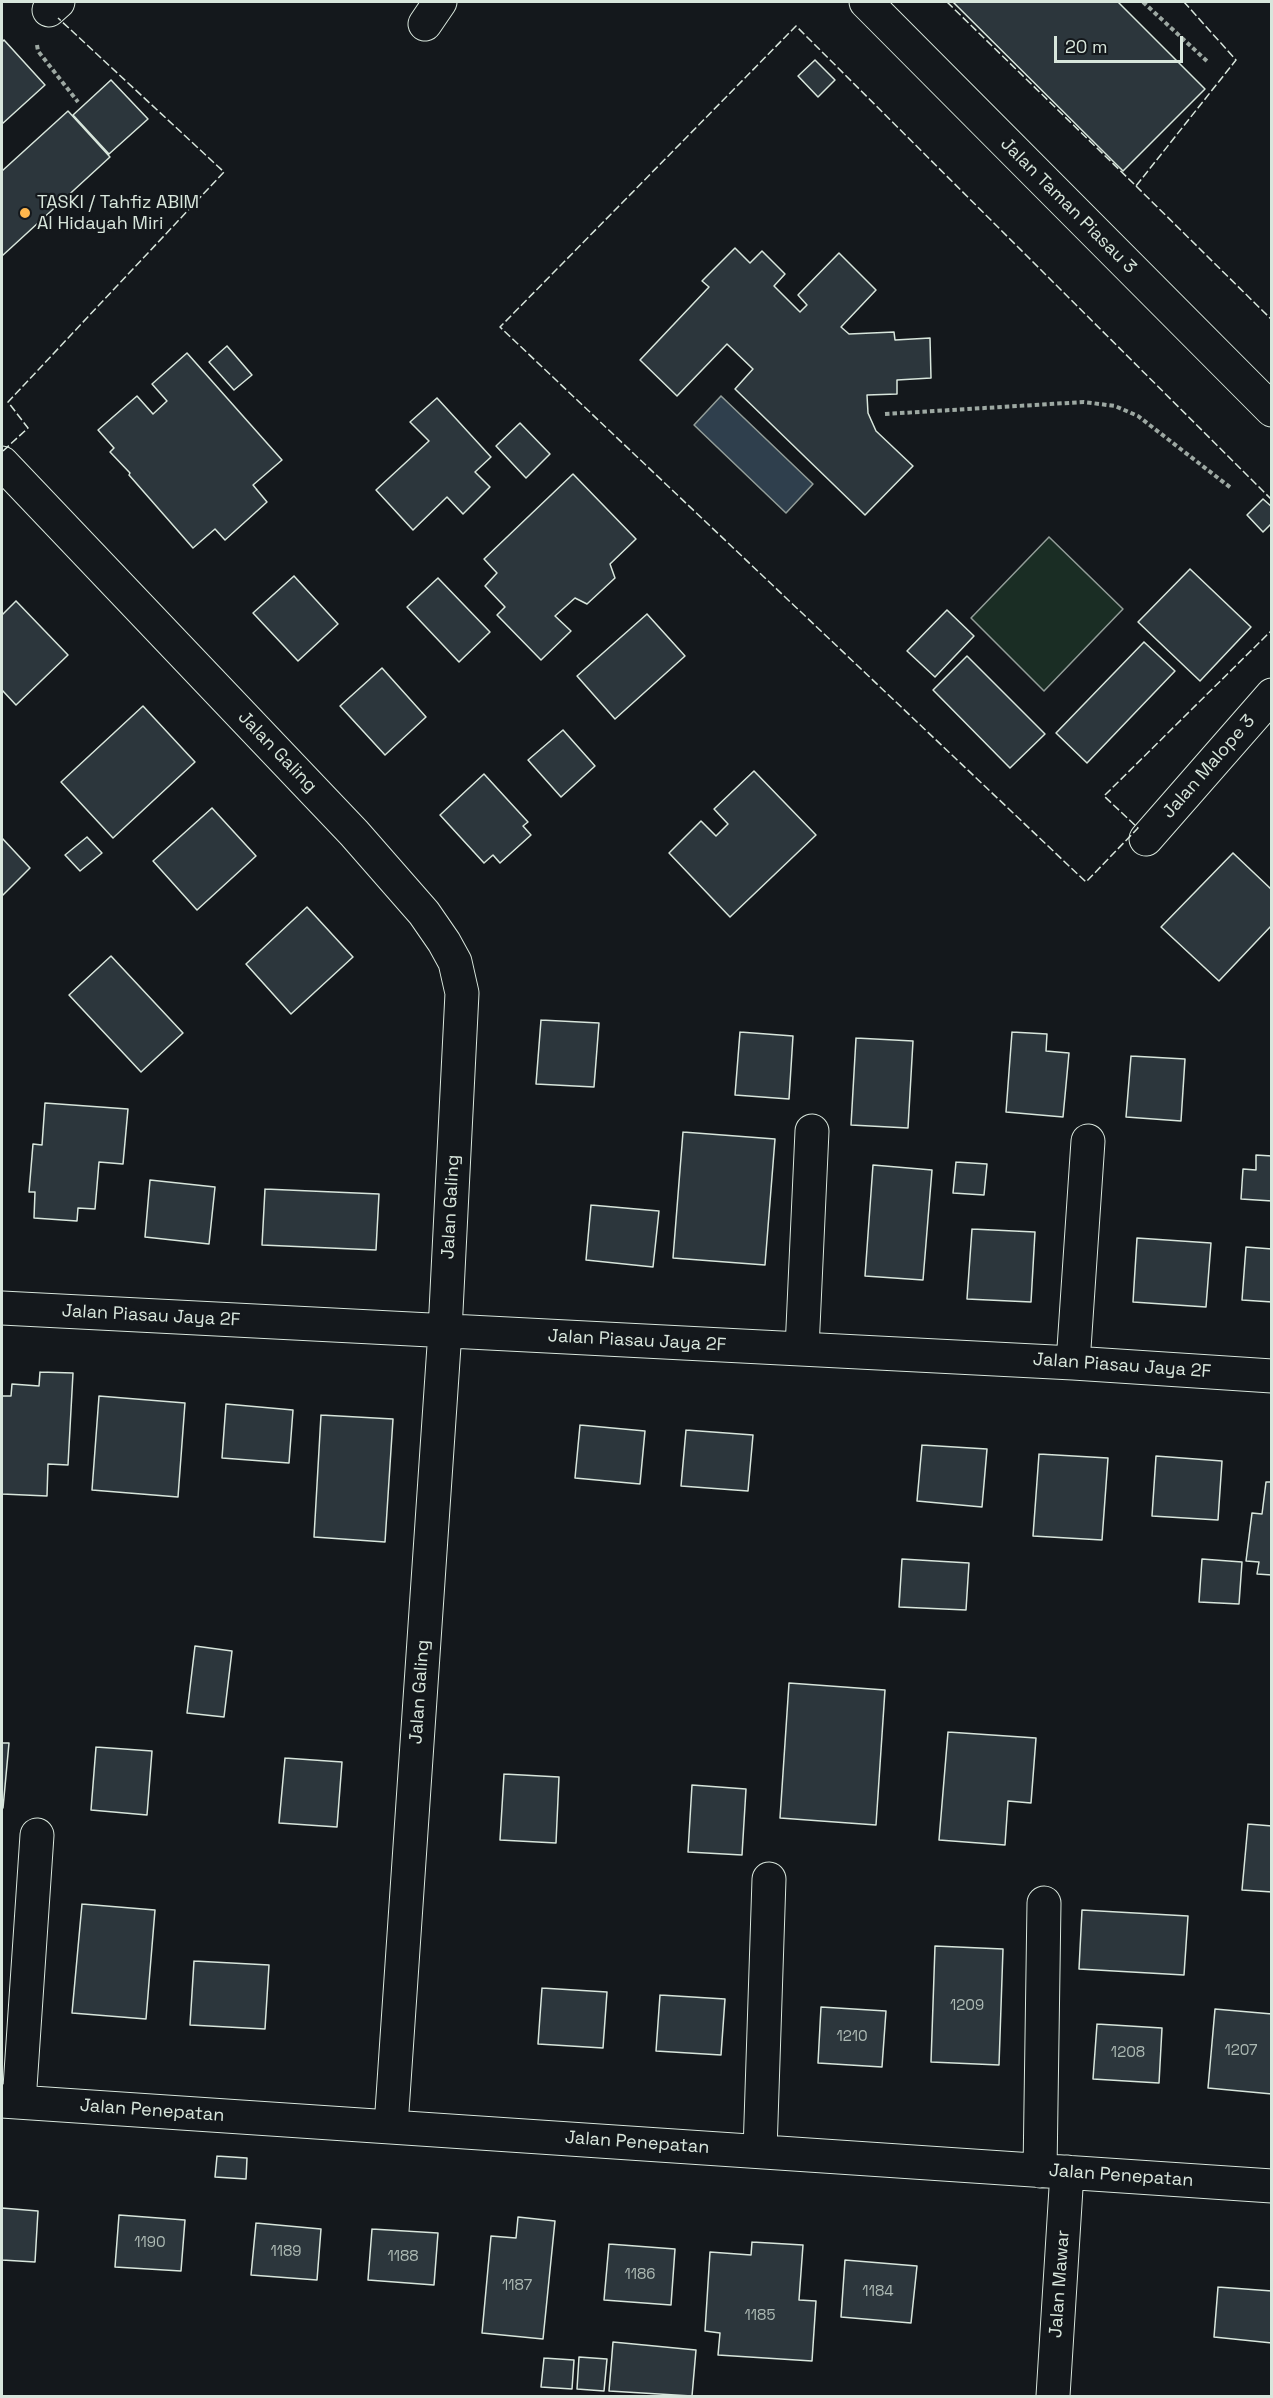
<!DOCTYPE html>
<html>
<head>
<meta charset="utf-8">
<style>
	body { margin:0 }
	#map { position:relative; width:1273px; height:2398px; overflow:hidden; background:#14181c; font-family:"Space Grotesk",sans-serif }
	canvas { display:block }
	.frame { position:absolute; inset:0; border:3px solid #d8e6dc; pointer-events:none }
	.scale { position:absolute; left:1054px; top:36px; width:129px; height:27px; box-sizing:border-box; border:3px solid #d8e6dc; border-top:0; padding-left:8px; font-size:18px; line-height:21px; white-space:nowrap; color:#d8e6dc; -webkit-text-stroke:4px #14181c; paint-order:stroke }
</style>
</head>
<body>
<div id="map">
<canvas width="1273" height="2398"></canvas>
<div class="frame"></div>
<div class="scale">20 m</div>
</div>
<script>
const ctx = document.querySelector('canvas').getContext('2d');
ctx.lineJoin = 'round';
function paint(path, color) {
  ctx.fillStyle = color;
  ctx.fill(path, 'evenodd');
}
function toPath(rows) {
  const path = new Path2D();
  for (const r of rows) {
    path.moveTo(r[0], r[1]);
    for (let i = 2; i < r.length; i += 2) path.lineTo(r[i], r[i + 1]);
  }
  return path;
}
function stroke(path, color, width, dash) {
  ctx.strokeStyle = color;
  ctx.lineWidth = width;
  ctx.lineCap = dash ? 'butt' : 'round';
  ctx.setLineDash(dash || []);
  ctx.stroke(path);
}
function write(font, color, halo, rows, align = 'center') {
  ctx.font = font + ' "Space Grotesk",sans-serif';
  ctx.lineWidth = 4.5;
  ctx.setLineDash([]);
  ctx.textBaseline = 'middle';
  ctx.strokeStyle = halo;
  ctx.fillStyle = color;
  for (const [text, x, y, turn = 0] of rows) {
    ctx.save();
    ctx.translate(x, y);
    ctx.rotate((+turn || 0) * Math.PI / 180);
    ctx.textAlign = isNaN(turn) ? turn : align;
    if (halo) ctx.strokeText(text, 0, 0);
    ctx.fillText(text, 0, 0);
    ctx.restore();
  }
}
const green = toPath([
	[1049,537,1123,609,1044,691,971,618,1049,537]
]);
paint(green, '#1a2d24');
stroke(green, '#939e99', 1.5);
const water = toPath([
	[721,396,813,484,786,513,694,425,721,396]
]);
paint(water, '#2f3f4d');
stroke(water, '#939e99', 1.5);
const building = toPath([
	[953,2,1118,2,1205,89,1123,171,953,2],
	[4,40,45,85,2,124,2,42,4,40],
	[815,60,835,80,818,97,798,76,815,60],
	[111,80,148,119,109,154,73,115,111,80],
	[68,111,110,157,2,256,2,171,68,111],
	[735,248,750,263,762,251,785,274,774,286,800,312,807,305,798,295,839,253,876,290,841,327,849,334,894,332,895,340,930,338,931,378,897,380,897,394,867,395,868,413,876,431,913,466,865,515,735,389,753,369,727,344,677,396,640,360,709,287,702,281,735,248],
	[227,346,252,375,234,390,209,362,227,346],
	[187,353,282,460,253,485,267,502,225,540,215,529,193,548,129,475,130,473,110,452,114,448,98,430,137,396,153,414,167,401,152,384,187,353],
	[437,398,491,457,475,472,490,487,463,514,447,497,413,530,376,490,429,441,410,422,437,398],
	[520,423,550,454,526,478,496,446,520,423],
	[573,474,636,539,610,564,615,578,587,604,575,598,555,616,571,631,541,660,497,615,505,607,485,586,497,573,484,559,573,474],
	[1263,499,1272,507,1272,523,1263,532,1247,515,1263,499],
	[1190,569,1251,627,1200,681,1138,622,1190,569],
	[294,576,338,624,298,661,253,613,294,576],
	[438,578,490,632,459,662,407,607,438,578],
	[16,601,68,655,16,705,2,690,2,615,16,601],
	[947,610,974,636,935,677,907,651,947,610],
	[647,614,685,656,615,719,577,676,647,614],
	[1144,642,1175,671,1087,763,1056,733,1144,642],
	[967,656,1045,734,1010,768,933,690,967,656],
	[382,668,426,717,385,755,340,706,382,668],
	[143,706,195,762,113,838,61,782,143,706],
	[563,730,595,766,561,797,528,760,563,730],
	[754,771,816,835,730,917,669,853,701,821,716,836,728,824,714,809,754,771],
	[484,774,528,822,523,826,531,835,500,863,493,855,484,863,440,815,484,774],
	[212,808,256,856,197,910,153,861,212,808],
	[87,837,102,853,80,871,65,855,87,837],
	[2,838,30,868,2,896,2,838],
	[1233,853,1272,890,1272,925,1219,981,1161,927,1233,853],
	[307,907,353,957,291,1014,246,964,307,907],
	[111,956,183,1033,141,1072,69,995,111,956],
	[541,1020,599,1023,594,1087,536,1084,541,1020],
	[740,1032,793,1036,789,1099,735,1095,740,1032],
	[1012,1032,1047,1034,1046,1051,1069,1053,1063,1117,1006,1112,1012,1032],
	[856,1038,913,1041,908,1128,851,1125,856,1038],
	[1131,1056,1185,1059,1181,1121,1126,1117,1131,1056],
	[45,1103,128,1109,123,1164,99,1162,95,1209,78,1208,77,1221,34,1218,35,1192,29,1192,33,1144,42,1145,45,1103],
	[683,1132,775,1139,765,1265,673,1258,683,1132],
	[1256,1155,1272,1156,1272,1201,1241,1199,1243,1169,1256,1170,1256,1155],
	[956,1162,987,1164,984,1195,953,1193,956,1162],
	[873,1165,932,1170,923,1280,865,1276,873,1165],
	[150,1180,215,1187,209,1244,145,1237,150,1180],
	[265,1189,379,1194,376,1250,262,1245,265,1189],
	[591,1205,659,1211,653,1267,586,1260,591,1205],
	[972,1229,1035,1232,1031,1302,967,1299,972,1229],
	[1137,1238,1211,1243,1206,1307,1133,1302,1137,1238],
	[1246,1247,1272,1249,1272,1302,1242,1300,1246,1247],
	[40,1372,73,1373,68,1465,48,1464,47,1496,2,1494,2,1396,11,1396,12,1384,39,1386,40,1372],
	[99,1396,185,1403,178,1497,92,1490,99,1396],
	[226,1404,293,1410,289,1463,222,1458,226,1404],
	[321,1415,393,1419,385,1542,314,1537,321,1415],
	[580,1425,645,1431,640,1484,575,1478,580,1425],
	[686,1430,753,1435,748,1491,681,1486,686,1430],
	[922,1445,987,1449,982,1507,917,1501,922,1445],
	[1039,1454,1108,1458,1102,1540,1033,1536,1039,1454],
	[1156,1456,1222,1461,1218,1520,1152,1516,1156,1456],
	[1266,1482,1272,1482,1272,1575,1257,1574,1259,1562,1246,1561,1252,1513,1262,1514,1266,1482],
	[902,1559,969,1563,966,1610,899,1607,902,1559],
	[1202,1559,1242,1562,1239,1604,1199,1602,1202,1559],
	[195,1646,232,1651,224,1717,187,1713,195,1646],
	[789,1683,885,1690,876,1825,780,1818,789,1683],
	[948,1732,1036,1738,1031,1803,1008,1801,1005,1845,939,1840,948,1732],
	[2,1743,9,1743,3,1808,2,1808,2,1743],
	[96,1747,152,1751,147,1815,91,1810,96,1747],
	[285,1758,342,1762,337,1827,279,1823,285,1758],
	[504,1774,559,1777,556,1843,500,1840,504,1774],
	[692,1785,746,1789,742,1855,688,1852,692,1785],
	[1248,1824,1272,1826,1272,1892,1242,1890,1248,1824],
	[82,1904,155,1910,146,2019,72,2013,82,1904],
	[1082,1910,1188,1916,1184,1975,1079,1969,1082,1910],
	[935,1946,1003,1949,999,2065,931,2062,935,1946],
	[194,1961,269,1965,265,2029,190,2025,194,1961],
	[542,1988,607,1992,603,2048,538,2044,542,1988],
	[660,1995,725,1999,721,2055,656,2051,660,1995],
	[821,2007,886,2011,882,2067,818,2063,821,2007],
	[1215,2009,1272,2014,1272,2094,1208,2088,1215,2009],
	[1097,2024,1162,2028,1159,2083,1093,2079,1097,2024],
	[217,2156,247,2158,246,2179,215,2177,217,2156],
	[2,2208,38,2211,35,2262,2,2260,2,2208],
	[119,2215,185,2220,181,2271,115,2267,119,2215],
	[518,2217,555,2221,543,2339,482,2333,491,2236,516,2238,518,2217],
	[256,2223,321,2229,317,2280,251,2275,256,2223],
	[372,2229,438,2233,434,2285,368,2280,372,2229],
	[752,2242,803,2245,799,2300,816,2301,812,2361,718,2355,720,2333,705,2331,710,2252,751,2255,752,2242],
	[609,2244,675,2249,671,2305,604,2300,609,2244],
	[845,2260,917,2266,911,2323,841,2317,845,2260],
	[1218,2287,1272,2291,1272,2343,1214,2337,1218,2287],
	[613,2342,696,2350,692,2396,609,2391,613,2342],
	[579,2357,607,2359,604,2391,577,2389,579,2357],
	[544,2358,574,2360,572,2389,541,2387,544,2358]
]);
paint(building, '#2c363c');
stroke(building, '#d8e6dc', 1.5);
const minor = toPath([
	[866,2,1272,410],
	[49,10,58,2],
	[425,24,440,2],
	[2,463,354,833,424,913,444,942,455,962,462,993,445,1331,391,2126],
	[1146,839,1272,695],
	[2,1308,1073,1363,1272,1376],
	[802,1349,812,1131],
	[1073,1363,1088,1141],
	[2,2101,1272,2186],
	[19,2102,37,1835],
	[760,2151,769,1879],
	[1040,2171,1044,1903],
	[1053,2396,1067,2172]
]);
stroke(minor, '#d8e6dc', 35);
stroke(toPath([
	[1143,2,1209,63],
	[37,45,38,51,78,102],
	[885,414,1084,402,1115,406,1138,416,1231,488]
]), '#9da8a2', 4, [4.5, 3]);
stroke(minor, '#14181c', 33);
stroke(toPath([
	[947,2,1136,186,1236,60,1184,2],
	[1136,186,1272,320],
	[3,451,28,428,8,402,224,172,58,18],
	[1272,500,796,26,500,327,1086,882,1138,828,1104,796,1272,630]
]), '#d8e6dc', 1.5, [8, 3]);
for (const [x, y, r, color] of [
	[25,213,6,"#ffb74d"]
]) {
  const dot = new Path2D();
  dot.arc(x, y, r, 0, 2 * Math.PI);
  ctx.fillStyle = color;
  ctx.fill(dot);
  stroke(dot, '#14181c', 2);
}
write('15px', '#adbab4', null, [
	["1209",967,2006],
	["1210",852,2037],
	["1207",1241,2051],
	["1208",1128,2053],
	["1190",150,2243],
	["1189",286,2252],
	["1188",403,2257],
	["1186",640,2275],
	["1187",517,2286],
	["1184",878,2292],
	["1185",760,2316]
]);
write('18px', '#d8e6dc', '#14181c', [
	["TASKI / Tahfiz ABIM",37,203],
	["Al Hidayah Miri",37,224]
], 'left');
write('18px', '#d8e6dc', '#14181c', [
	["Jalan Taman Piasau 3",1068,206,45],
	["Jalan Galing",277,752,46],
	["Jalan Malope 3",1209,767,-49],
	["Jalan Galing",451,1207,-87],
	["Jalan Piasau Jaya 2F",151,1316,3],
	["Jalan Piasau Jaya 2F",637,1341,3],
	["Jalan Piasau Jaya 2F",1122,1366,4],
	["Jalan Galing",420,1692,-86],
	["Jalan Penepatan",152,2111,4],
	["Jalan Penepatan",637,2143,4],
	["Jalan Penepatan",1121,2176,4],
	["Jalan Mawar",1060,2284,-86]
]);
</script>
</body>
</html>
